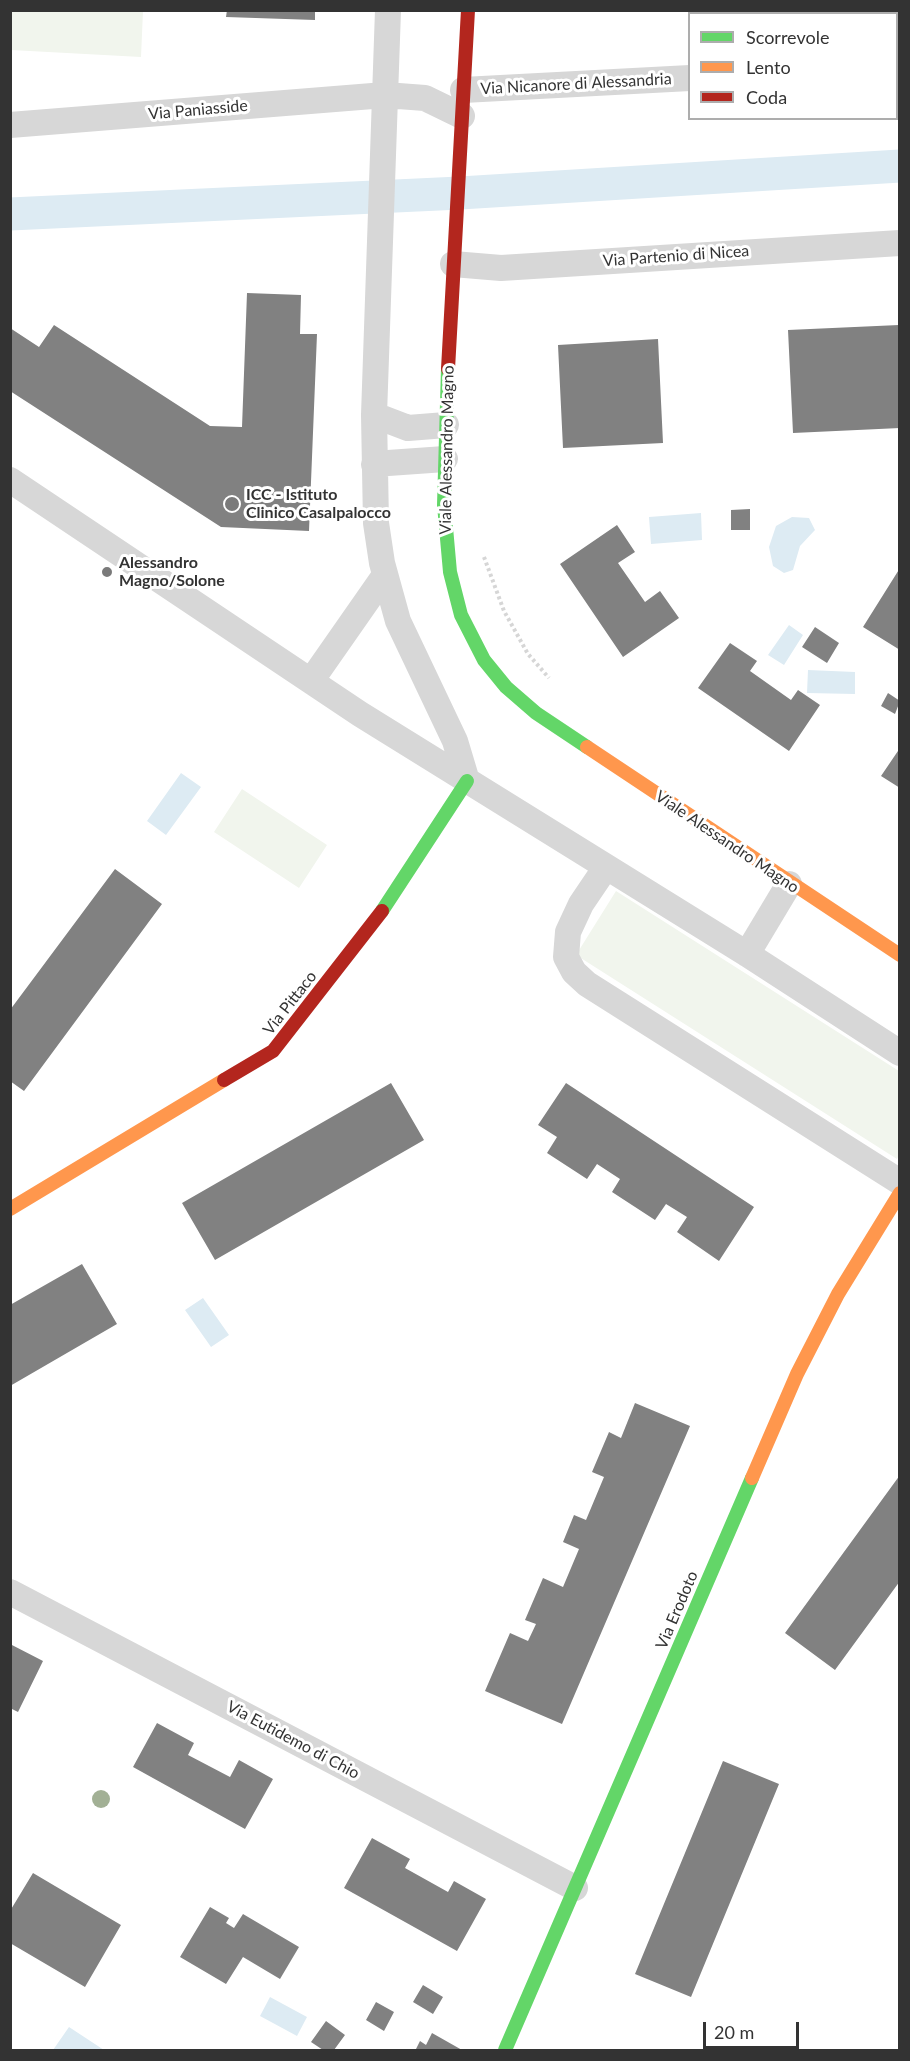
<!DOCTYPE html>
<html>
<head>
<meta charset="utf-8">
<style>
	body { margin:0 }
	#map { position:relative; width:910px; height:2061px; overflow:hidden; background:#fff; font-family:Lato,sans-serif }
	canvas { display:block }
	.frame { position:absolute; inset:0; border:12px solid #333; pointer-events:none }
	.legend { position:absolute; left:688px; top:12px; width:210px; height:108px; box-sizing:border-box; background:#fff; border:2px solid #adadad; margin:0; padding:8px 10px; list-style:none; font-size:18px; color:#333 }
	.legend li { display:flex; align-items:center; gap:12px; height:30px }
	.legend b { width:30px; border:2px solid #adadad }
	.scale { position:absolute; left:703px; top:2022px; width:96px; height:27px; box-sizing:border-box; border:3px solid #333; border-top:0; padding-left:8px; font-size:18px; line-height:21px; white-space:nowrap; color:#333; -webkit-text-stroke:4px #fff; paint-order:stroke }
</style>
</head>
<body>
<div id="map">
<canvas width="910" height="2061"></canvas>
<div class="frame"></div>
<ul class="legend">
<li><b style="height:8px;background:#63d668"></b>Scorrevole</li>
<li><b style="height:8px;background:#ff974d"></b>Lento</li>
<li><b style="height:8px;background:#b3261e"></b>Coda</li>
</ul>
<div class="scale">20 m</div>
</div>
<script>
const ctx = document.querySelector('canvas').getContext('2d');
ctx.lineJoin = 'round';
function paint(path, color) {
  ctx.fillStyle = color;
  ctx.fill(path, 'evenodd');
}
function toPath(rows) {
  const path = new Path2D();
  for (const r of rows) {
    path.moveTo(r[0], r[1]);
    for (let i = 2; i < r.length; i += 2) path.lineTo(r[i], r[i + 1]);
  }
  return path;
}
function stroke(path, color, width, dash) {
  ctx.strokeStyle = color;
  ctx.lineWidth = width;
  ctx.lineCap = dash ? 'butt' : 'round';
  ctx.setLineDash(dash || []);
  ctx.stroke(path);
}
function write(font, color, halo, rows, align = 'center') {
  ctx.font = font + ' Lato,sans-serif';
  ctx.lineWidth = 6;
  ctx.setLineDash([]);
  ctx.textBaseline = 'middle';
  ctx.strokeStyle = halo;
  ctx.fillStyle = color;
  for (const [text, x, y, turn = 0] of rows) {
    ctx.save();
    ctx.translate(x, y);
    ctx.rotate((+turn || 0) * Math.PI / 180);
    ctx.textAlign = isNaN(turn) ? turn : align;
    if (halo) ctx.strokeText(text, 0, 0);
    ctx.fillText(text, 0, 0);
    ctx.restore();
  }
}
paint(toPath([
	[10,11,143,11,141,57,11,50],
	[242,789,327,845,299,888,214,832],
	[616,891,899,1071,899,1155,897,1159,576,955]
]), '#f1f5ed');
paint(toPath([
	[701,513,702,540,651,544,649,517],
	[792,517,809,518,815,530,800,546,793,570,784,573,773,566,769,547,776,526],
	[789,625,803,635,784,665,768,655],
	[808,670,855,672,855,694,807,693],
	[181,773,201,787,166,835,147,821],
	[203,1298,229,1335,211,1347,185,1310],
	[270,1997,307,2017,297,2036,260,2016],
	[69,2027,104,2050,53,2050]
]), '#ddebf3');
stroke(toPath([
	[10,214,460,193,900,166]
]), '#ddebf3', 33);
paint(toPath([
	[227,10,315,10,315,20,226,17],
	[247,293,301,295,300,334,317,334,309,531,221,527,10,391,10,328,39,347,54,325,210,426,242,427],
	[899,325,900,428,793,433,788,330],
	[658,339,663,443,563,448,558,345],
	[750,509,750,530,731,530,731,510],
	[617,525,635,552,618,563,645,602,660,591,679,618,623,657,560,564],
	[900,568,900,650,863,627],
	[815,627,839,643,827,663,802,647],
	[730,643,757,661,750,671,791,700,798,690,820,705,789,751,698,688],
	[888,693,900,701,895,714,881,706],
	[900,748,900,788,881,776],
	[115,869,162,904,24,1091,10,1081,10,1010],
	[391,1083,424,1140,215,1260,182,1203],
	[566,1083,754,1207,719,1261,677,1232,687,1217,666,1204,655,1220,612,1192,620,1179,597,1164,587,1179,547,1153,557,1137,538,1125],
	[82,1264,117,1324,10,1386,10,1305],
	[635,1403,690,1426,562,1724,485,1691,510,1633,528,1641,536,1624,525,1620,543,1578,563,1587,579,1549,563,1542,574,1515,586,1520,604,1477,592,1472,609,1432,621,1438],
	[900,1475,900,1581,835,1670,785,1633],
	[10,1644,43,1661,18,1712,10,1708],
	[157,1723,194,1743,188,1755,230,1777,239,1760,273,1779,245,1829,133,1767],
	[723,1761,779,1784,691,1997,635,1974],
	[372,1838,410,1859,405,1868,448,1892,454,1881,486,1899,457,1951,344,1888],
	[33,1873,121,1925,85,1987,10,1943,10,1911],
	[210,1907,229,1918,226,1923,234,1928,243,1914,299,1947,280,1979,243,1957,226,1984,180,1957],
	[423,1985,443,1997,433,2014,413,2002],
	[376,2002,394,2012,384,2031,366,2020],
	[326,2021,345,2035,334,2050,323,2050,311,2042],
	[432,2033,462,2050,416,2049,420,2041,426,2045]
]), '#818181');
stroke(toPath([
	[484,557,504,611,528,654,549,678]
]), '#d6d6d6', 4, [3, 3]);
stroke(toPath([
	[388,10,374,415,376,523,382,563,398,621,455,741,467,781],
	[896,65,900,65],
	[463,90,690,78],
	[10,125,385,95,425,98,462,116],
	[453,264,501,268,900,243],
	[374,415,408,428,446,425],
	[374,464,445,459],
	[10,480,360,714,747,954,900,1053],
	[311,681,385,575],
	[606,867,581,904,568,932,566,957,574,972,587,984,900,1182],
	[747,954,789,884],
	[10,1592,575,1888]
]), '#d7d7d7', 26);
stroke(toPath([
	[448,369,444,505,450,572,461,615,484,660,506,687,536,713,587,747],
	[382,911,467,781],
	[505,2050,752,1478]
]), '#63d668', 14);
stroke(toPath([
	[587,747,900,955],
	[10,1209,224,1080],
	[752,1478,797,1374,838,1294,900,1193]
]), '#ff974d', 14);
stroke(toPath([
	[448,369,468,10],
	[224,1080,273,1051,382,911]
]), '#b3261e', 14);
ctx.fillStyle = '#a2b095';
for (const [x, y] of [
	[101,1799]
]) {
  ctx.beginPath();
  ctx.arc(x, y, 9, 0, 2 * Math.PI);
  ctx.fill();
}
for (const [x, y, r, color] of [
	[232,504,8,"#7a7a7a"],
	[107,572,6,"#7a7a7a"]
]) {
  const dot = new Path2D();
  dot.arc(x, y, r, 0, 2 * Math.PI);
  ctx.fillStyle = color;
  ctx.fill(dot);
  stroke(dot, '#fff', 2);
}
write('16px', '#333', '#fff', [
	["Via Nicanore di Alessandria",576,84,-3],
	["Via Paniasside",198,110,-5],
	["Via Partenio di Nicea",676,256,-4],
	["Viale Alessandro Magno",447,450,-89],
	["Viale Alessandro Magno",727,842,34],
	["Via Pittaco",290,1003,-52],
	["Via Erodoto",677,1610,-67],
	["Via Eutidemo di Chio",293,1740,28]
]);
write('bold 16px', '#333', '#fff', [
	["ICC - Istituto",246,495],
	["Clinico Casalpalocco",246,513],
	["Alessandro",119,563],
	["Magno/Solone",119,581]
], 'left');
</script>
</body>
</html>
